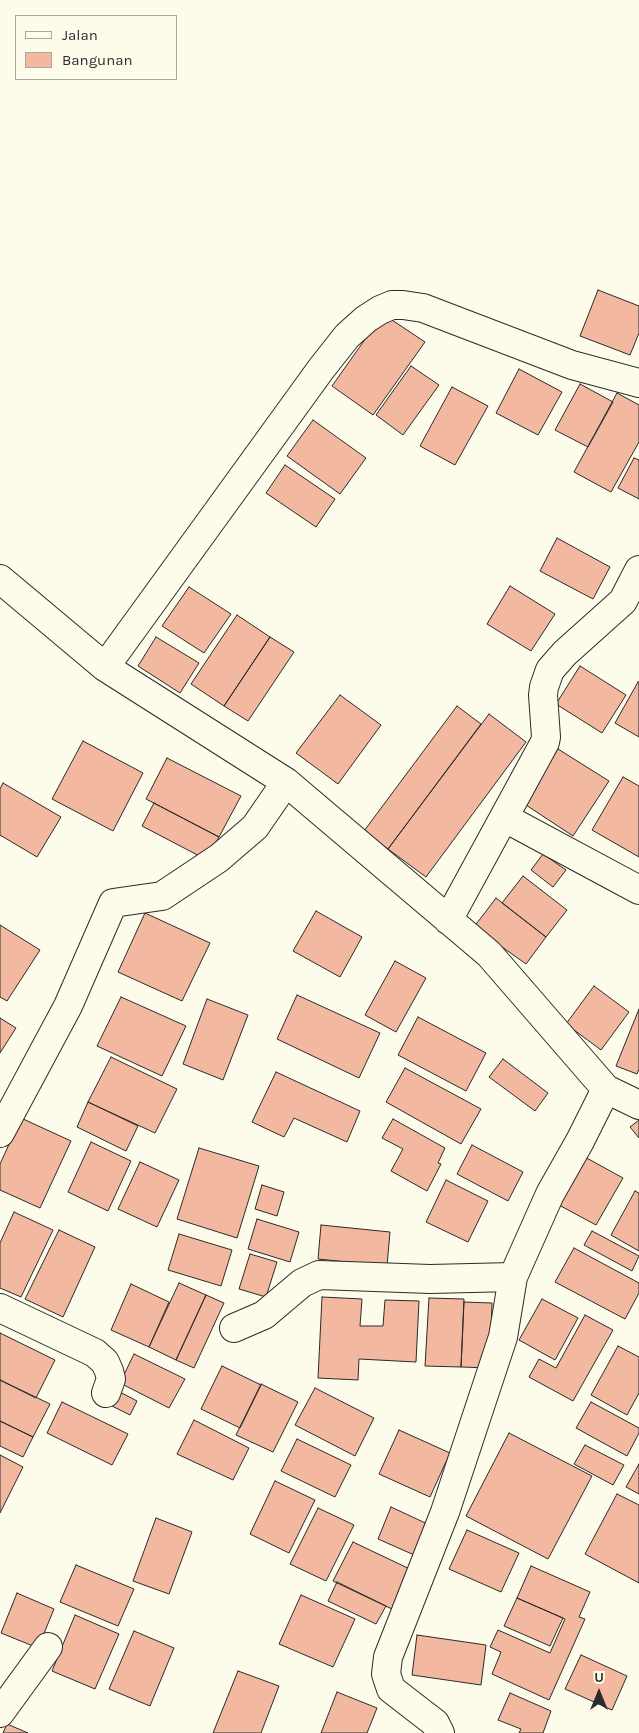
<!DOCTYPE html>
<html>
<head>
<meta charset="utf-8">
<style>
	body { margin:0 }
	#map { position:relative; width:639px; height:1733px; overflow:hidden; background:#fdfbea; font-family:Karla,sans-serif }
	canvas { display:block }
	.legend { position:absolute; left:15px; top:15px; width:162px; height:65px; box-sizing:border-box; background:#fdfbea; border:1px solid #a9a89e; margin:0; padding:6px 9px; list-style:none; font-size:15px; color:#2b2b2b }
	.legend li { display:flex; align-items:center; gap:10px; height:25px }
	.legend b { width:25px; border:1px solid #a9a89e }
	.north { position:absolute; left:574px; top:1668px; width:50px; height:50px; -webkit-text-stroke:4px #fdfbea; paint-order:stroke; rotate:0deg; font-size:14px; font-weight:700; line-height:20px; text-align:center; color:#2b2b2b }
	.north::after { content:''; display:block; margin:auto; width:18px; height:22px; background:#2b2b2b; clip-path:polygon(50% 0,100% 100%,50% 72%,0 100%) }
</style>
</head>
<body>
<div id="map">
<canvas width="639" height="1733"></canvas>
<ul class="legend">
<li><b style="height:6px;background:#fdfbea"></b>Jalan</li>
<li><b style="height:14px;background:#f2b8a0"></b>Bangunan</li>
</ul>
<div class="north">U</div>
</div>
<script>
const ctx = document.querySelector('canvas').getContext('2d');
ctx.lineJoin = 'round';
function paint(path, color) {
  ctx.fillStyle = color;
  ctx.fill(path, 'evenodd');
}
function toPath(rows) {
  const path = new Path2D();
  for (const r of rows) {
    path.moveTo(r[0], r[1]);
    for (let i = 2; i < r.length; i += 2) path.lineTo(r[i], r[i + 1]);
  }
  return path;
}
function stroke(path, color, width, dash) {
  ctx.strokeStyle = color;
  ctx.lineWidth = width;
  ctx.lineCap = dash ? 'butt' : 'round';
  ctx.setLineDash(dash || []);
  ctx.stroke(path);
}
const building = toPath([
	[598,290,639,306,639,333,630,355,580,336,598,290],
	[383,314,425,342,373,415,332,386,383,314],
	[411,366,439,385,403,435,376,415,411,366],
	[519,369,562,392,538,435,496,413,519,369],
	[580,384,613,402,588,447,555,430,580,384],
	[452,387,488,406,455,465,420,446,452,387],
	[617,393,639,405,639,442,611,492,574,472,617,393],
	[313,420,366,458,340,494,287,456,313,420],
	[634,458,639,460,639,499,618,488,634,458],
	[285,465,335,499,316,527,266,493,285,465],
	[557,538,610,567,593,599,540,571,557,538],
	[510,586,555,614,531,651,487,624,510,586],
	[189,587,231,614,204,653,162,626,189,587],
	[237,615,270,637,224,706,191,684,237,615],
	[156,637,199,663,180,693,138,666,156,637],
	[270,637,294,652,248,721,224,706,270,637],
	[580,666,626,695,602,733,556,704,580,666],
	[638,682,639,682,639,737,615,723,638,682],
	[340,695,381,725,338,784,296,753,340,695],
	[457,706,481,724,388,849,364,831,457,706],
	[489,714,526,742,426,877,388,849,489,714],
	[83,741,143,773,113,831,52,799,83,741],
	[558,749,609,781,573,836,523,803,558,749],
	[167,758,241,796,219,837,146,799,167,758],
	[623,777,639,786,639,857,592,830,623,777],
	[3,783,61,817,37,857,0,835,0,789,3,783],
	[154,803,219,837,207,860,142,826,154,803],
	[543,854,566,870,553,887,531,870,543,854],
	[523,876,567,910,546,937,502,903,523,876],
	[496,898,546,937,526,964,474,927,496,898],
	[316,911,362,937,340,977,293,951,316,911],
	[145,913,210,943,182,1001,118,972,145,913],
	[0,925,40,950,7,1001,0,997,0,925],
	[395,961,426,978,396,1032,365,1015,395,961],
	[594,986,629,1012,601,1050,566,1024,594,986],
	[297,995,380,1033,359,1078,277,1039,297,995],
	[121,997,186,1026,162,1076,97,1046,121,997],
	[207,999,248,1015,223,1080,183,1064,207,999],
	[639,1009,639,1069,637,1074,616,1066,639,1009],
	[418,1017,486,1053,466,1091,398,1055,418,1017],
	[0,1018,16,1028,0,1053,0,1018],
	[111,1057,177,1089,155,1133,88,1102,111,1057],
	[503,1059,548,1093,535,1111,489,1077,503,1059],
	[405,1068,481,1109,461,1144,386,1102,405,1068],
	[276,1072,360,1111,347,1142,294,1118,284,1137,252,1122,276,1072],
	[88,1102,138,1126,126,1151,77,1127,88,1102],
	[21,1118,71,1141,40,1208,0,1190,0,1164,21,1118],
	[393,1119,445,1148,438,1163,441,1164,427,1191,391,1171,403,1149,382,1138,393,1119],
	[639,1120,639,1138,630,1127,639,1120],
	[91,1142,131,1161,108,1211,68,1192,91,1142],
	[472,1145,523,1172,508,1201,457,1174,472,1145],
	[199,1148,259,1166,237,1238,177,1219,199,1148],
	[583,1156,623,1178,596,1225,557,1204,583,1156],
	[140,1162,179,1180,157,1227,118,1209,140,1162],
	[446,1180,488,1201,468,1242,426,1222,446,1180],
	[262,1185,284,1192,277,1216,255,1209,262,1185],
	[635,1191,639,1193,639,1251,611,1235,635,1191],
	[14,1212,53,1230,21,1297,0,1288,0,1243,14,1212],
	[257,1219,299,1232,290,1262,248,1249,257,1219],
	[321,1225,390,1232,387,1266,318,1259,321,1225],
	[59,1230,95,1247,63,1317,25,1299,59,1230],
	[592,1231,639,1256,632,1271,584,1245,592,1231],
	[179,1234,232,1250,221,1286,168,1270,179,1234],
	[574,1248,639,1283,639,1293,625,1319,555,1282,574,1248],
	[250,1254,277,1262,266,1297,239,1289,250,1254],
	[179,1283,206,1295,176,1360,149,1347,179,1283],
	[131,1284,169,1302,149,1347,111,1330,131,1284],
	[206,1295,224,1303,194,1368,176,1360,206,1295],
	[322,1297,362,1299,360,1326,383,1326,385,1300,419,1301,416,1362,359,1359,358,1380,318,1378,322,1297],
	[429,1298,464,1299,461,1367,425,1366,429,1298],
	[542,1299,578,1318,555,1360,519,1340,542,1299],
	[464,1302,492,1303,490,1368,461,1367,464,1302],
	[585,1315,613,1330,573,1401,529,1377,539,1359,556,1368,585,1315],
	[0,1333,55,1360,36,1398,0,1380,0,1333],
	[618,1346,639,1357,639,1393,627,1415,591,1395,618,1346],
	[134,1354,185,1379,169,1408,120,1383,134,1354],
	[222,1366,261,1385,240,1428,201,1409,222,1366],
	[0,1380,50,1404,33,1437,0,1421,0,1380],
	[261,1384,298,1402,273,1452,236,1435,261,1384],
	[315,1388,374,1418,355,1456,295,1425,315,1388],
	[118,1391,137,1401,130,1415,110,1405,118,1391],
	[62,1402,128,1434,112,1465,47,1433,62,1402],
	[591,1402,639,1428,639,1433,627,1456,576,1428,591,1402],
	[194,1420,249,1448,233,1480,177,1454,194,1420],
	[0,1421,33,1437,23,1457,0,1446,0,1421],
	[399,1430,450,1453,430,1497,379,1474,399,1430],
	[509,1433,592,1476,548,1559,466,1516,509,1433],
	[297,1439,351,1465,335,1497,281,1471,297,1439],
	[585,1445,624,1465,613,1485,574,1464,585,1445],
	[0,1455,23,1467,0,1513,0,1455],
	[639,1464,639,1494,626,1487,639,1464],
	[275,1481,315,1500,289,1553,250,1534,275,1481],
	[617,1494,639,1505,639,1583,585,1554,617,1494],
	[391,1507,434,1527,421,1558,378,1539,391,1507],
	[318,1508,354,1525,326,1581,290,1564,318,1508],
	[156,1518,192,1532,169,1594,133,1581,156,1518],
	[467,1530,519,1553,501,1592,449,1569,467,1530],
	[353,1542,414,1571,394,1610,333,1581,353,1542],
	[76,1565,134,1589,118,1626,60,1602,76,1565],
	[531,1566,590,1592,579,1617,585,1619,549,1700,492,1674,501,1652,490,1647,498,1630,550,1653,565,1619,517,1598,531,1566],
	[337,1582,386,1606,376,1624,328,1601,337,1582],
	[17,1593,54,1609,38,1648,1,1633,17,1593],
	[301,1595,355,1619,333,1667,279,1644,301,1595],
	[517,1598,563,1618,550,1646,504,1626,517,1598],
	[75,1615,119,1634,95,1689,52,1671,75,1615],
	[134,1631,174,1648,150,1706,109,1689,134,1631],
	[417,1635,486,1645,481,1685,412,1675,417,1635],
	[581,1655,627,1676,612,1710,565,1689,581,1655],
	[238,1671,279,1686,261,1733,213,1733,238,1671],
	[337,1692,377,1708,367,1733,321,1733,337,1692],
	[510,1693,551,1711,543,1733,519,1733,521,1729,498,1720,510,1693],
	[7,1724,28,1733,3,1733,7,1724]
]);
paint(building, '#f2b8a0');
stroke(building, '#2b2b2b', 1);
const street = toPath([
	[0,579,105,667,286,782,489,954,606,1089,639,1105],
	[105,667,321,369,347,336,366,319,380,310,392,305,403,305,423,308,572,365,639,383],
	[505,818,639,890],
	[448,920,545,742,546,737,543,695,544,687,550,670,565,653,623,601,639,570],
	[0,1133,68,1006,113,903,162,896,219,858,255,827,286,782],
	[0,1308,95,1353,105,1362,109,1371,111,1379,106,1393],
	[234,1328,264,1315,302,1283,319,1275,430,1279,513,1277],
	[0,1713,48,1647],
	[440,1733,435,1723,391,1689,386,1674,388,1657,445,1512,503,1337,513,1277,550,1194,580,1141,606,1089]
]);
stroke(street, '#2b2b2b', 30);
stroke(street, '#fdfbea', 28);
</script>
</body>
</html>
